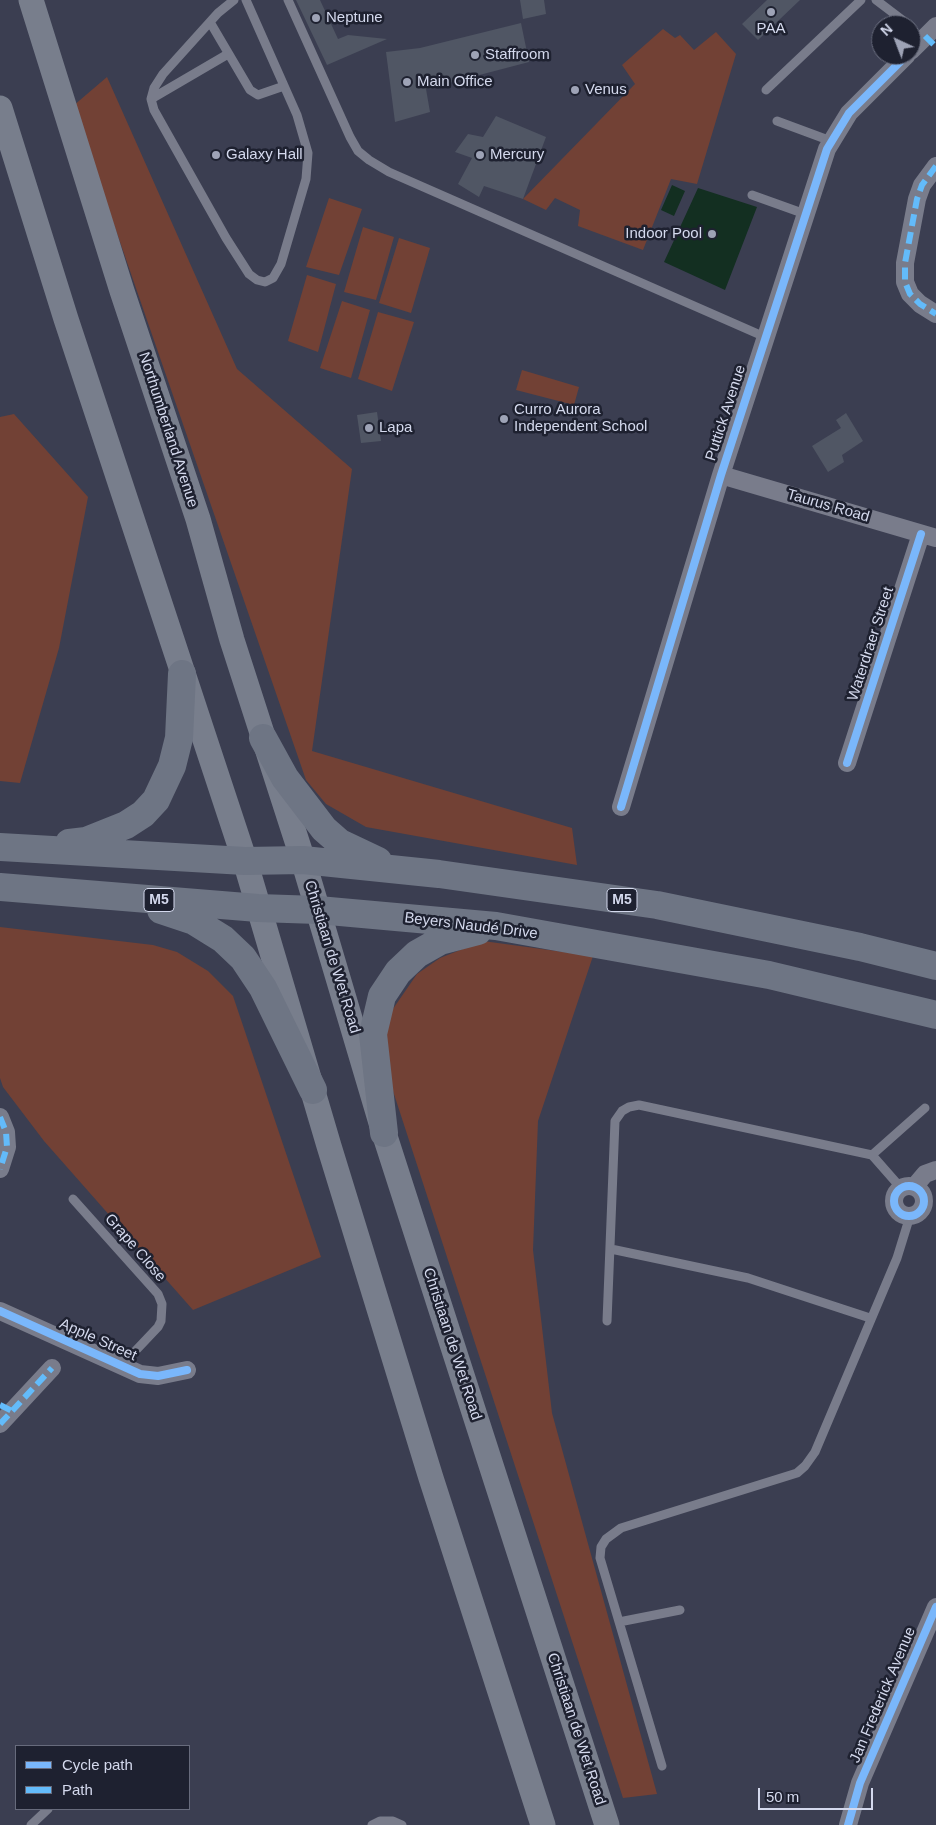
<!DOCTYPE html>
<html>
<head>
<meta charset="utf-8">
<style>
	body { margin:0 }
	#map { position:relative; width:936px; height:1825px; overflow:hidden; background:#3b3e51; font-family:Helvetica,sans-serif }
	canvas { display:block }
	.legend { position:absolute; left:15px; top:1745px; width:175px; height:65px; box-sizing:border-box; background:#1e2130; border:1px solid #676b7c; margin:0; padding:6px 9px; list-style:none; font-size:15px; color:#d4d9ed }
	.legend li { display:flex; align-items:center; gap:10px; height:25px }
	.legend b { width:25px; border:1px solid #676b7c }
	.north { position:absolute; left:871px; top:15px; width:50px; height:50px; box-sizing:border-box; background:#1e2130; border:1px solid #676b7c; border-radius:50%; rotate:317deg; font-size:14px; font-weight:700; line-height:20px; text-align:center; color:#d4d9ed }
	.north::after { content:''; display:block; margin:auto; width:18px; height:22px; background:#9ea3b6; clip-path:polygon(50% 0,100% 100%,50% 72%,0 100%) }
	.scale { position:absolute; left:758px; top:1788px; width:115px; height:22px; box-sizing:border-box; border:2px solid #d4d9ed; border-top:0; padding-left:6px; font-size:15px; line-height:18px; white-space:nowrap; color:#d4d9ed; -webkit-text-stroke:4px #1e2130; paint-order:stroke }
</style>
</head>
<body>
<div id="map">
<canvas width="936" height="1825"></canvas>
<ul class="legend">
<li><b style="height:6px;background:#7ab7fb"></b>Cycle path</li>
<li><b style="height:6px;background:#63bbfa"></b>Path</li>
</ul>
<div class="north">N</div>
<div class="scale">50 m</div>
</div>
<script>
const ctx = document.querySelector('canvas').getContext('2d');
ctx.lineJoin = 'round';
function paint(path, color) {
  ctx.fillStyle = color;
  ctx.fill(path, 'evenodd');
}
function toPath(rows) {
  const path = new Path2D();
  for (const r of rows) {
    if (r.length === 3) {
      path.moveTo(r[0] + r[2], r[1]);
      path.arc(r[0], r[1], r[2], 0, 2 * Math.PI);
      continue;
    }
    path.moveTo(r[0], r[1]);
    for (let i = 2; i < r.length; i += 2) path.lineTo(r[i], r[i + 1]);
  }
  return path;
}
function stroke(path, color, width, dash) {
  ctx.strokeStyle = color;
  ctx.lineWidth = width;
  ctx.lineCap = dash ? 'butt' : 'round';
  ctx.setLineDash(dash || []);
  ctx.stroke(path);
}
function write(font, color, halo, rows, align = 'center') {
  ctx.font = font + ' Helvetica,sans-serif';
  ctx.lineWidth = 5;
  ctx.setLineDash([]);
  ctx.textBaseline = 'middle';
  ctx.strokeStyle = halo;
  ctx.fillStyle = color;
  for (const [text, x, y, turn = 0] of rows) {
    ctx.save();
    ctx.translate(x, y);
    ctx.rotate((+turn || 0) * Math.PI / 180);
    ctx.textAlign = isNaN(turn) ? turn : align;
    if (halo) ctx.strokeText(text, 0, 0);
    ctx.fillText(text, 0, 0);
    ctx.restore();
  }
}
paint(toPath([
	[663,29,675,38,680,35,694,50,716,32,736,54,697,184,671,179,643,250,578,226,580,210,555,198,546,210,523,199,635,84,622,65],
	[107,77,237,369,352,469,312,751,572,828,577,865,366,827,326,804,306,780,73,106],
	[329,198,362,209,339,275,306,267],
	[363,227,394,237,376,300,344,292],
	[399,238,430,248,411,313,379,303],
	[307,275,336,284,318,352,288,341],
	[342,301,370,310,351,378,320,368],
	[378,312,414,322,392,391,358,379],
	[522,370,579,387,574,405,516,390],
	[14,414,88,497,59,648,20,783,0,781,0,417],
	[0,927,153,945,177,952,208,971,233,996,321,1257,193,1310,44,1141,3,1087,0,1078],
	[483,941,593,956,538,1121,533,1250,552,1413,657,1794,623,1798,393,1091,387,1060,386,1019,417,974,440,958]
]), '#724135');
paint(toPath([
	[672,185,685,191,674,216,661,210],
	[698,188,757,207,725,290,664,262]
]), '#132f21');
paint(toPath([
	[296,0,320,0,338,39,348,35,387,39,327,65],
	[520,0,544,0,546,14,523,19],
	[767,0,800,0,758,40,742,24],
	[521,23,529,62,426,89,430,112,395,122,386,52,420,48],
	[496,116,546,137,523,199,484,186,479,197,458,184,472,158,455,152,468,134,483,137],
	[377,412,381,441,361,443,357,415],
	[846,413,863,441,842,455,844,462,828,472,812,446,841,428,836,420]
]), '#505664');
stroke(toPath([
	[234,0,218,13,163,74,154,88,151,99,154,110,226,238,249,274,257,280,265,282,273,278,281,264,306,179,308,153,297,115,246,0],
	[288,0,350,137,358,151,369,160,389,172,765,337],
	[876,0,909,25],
	[210,22,250,90,258,95,284,86],
	[766,90,861,0],
	[151,99,228,54],
	[777,121,831,141],
	[752,195,805,214],
	[872,1155,925,1108],
	[73,1199,158,1294,162,1304,161,1321,158,1327,122,1365],
	[611,1249,748,1278,870,1318],
	[607,1321,615,1121,622,1111,629,1107,639,1105,872,1155,901,1188],
	[619,1622,680,1610],
	[662,1766,600,1558,601,1547,606,1539,621,1528,797,1473,805,1466,815,1452,897,1258,910,1216],
	[31,1825,48,1809],
	[372,1825,380,1821,393,1821,402,1825]
]), '#797c8b', 9);
stroke(toPath([
	[911,51,936,26],
	[936,166,922,185,917,199,905,263,905,282,910,294,920,304,936,314],
	[721,475,936,538],
	[847,763,921,534],
	[621,807,721,475,827,149,849,113,907,55],
	[0,1117,6,1132,7,1147,0,1169],
	[909,1201,15],
	[914,1187,925,1174,936,1170],
	[0,1311,140,1374,158,1376,187,1370],
	[0,1424,52,1368],
	[848,1825,860,1783,936,1607]
]), '#797c8b', 18);
stroke(toPath([
	[31,0,122,291,198,519,232,640,303,860,384,1133,607,1825],
	[0,108,66,319,245,861,329,1146,431,1478,543,1825]
]), '#787e8c', 25);
stroke(toPath([
	[263,738,285,778,324,829,340,843,378,861],
	[69,843,86,841,126,825,143,814,156,800,172,766,179,738,182,674],
	[0,847,245,861,303,860,439,874,657,905,860,947,936,966],
	[0,887,258,908,318,910,496,926,769,975,936,1015],
	[161,910,194,921,223,939,243,958,263,988,313,1090],
	[384,1133,373,1034,382,996,398,972,417,954,440,941,478,931]
]), '#6e7584', 28);
stroke(toPath([
	[925,36,936,47],
	[936,166,922,185,917,199,905,263,905,282,910,294,920,304,936,314],
	[0,1117,6,1132,7,1147,0,1169],
	[0,1405,12,1411],
	[0,1424,52,1368]
]), '#63bbfa', 6, [12, 6]);
stroke(toPath([
	[847,763,921,534],
	[621,807,721,475,827,149,849,113,907,55],
	[909,1201,15],
	[0,1311,140,1374,158,1376,187,1370],
	[848,1825,860,1783,936,1607]
]), '#7ab7fb', 8);
for (const [x, y, r, color] of [
	[771,12,5,"#9ea3b6"],
	[316,18,5,"#9ea3b6"],
	[475,55,5,"#9ea3b6"],
	[407,82,5,"#9ea3b6"],
	[575,90,5,"#9ea3b6"],
	[216,155,5,"#9ea3b6"],
	[480,155,5,"#9ea3b6"],
	[712,234,5,"#9ea3b6"],
	[504,419,5,"#9ea3b6"],
	[369,428,5,"#9ea3b6"]
]) {
  const dot = new Path2D();
  dot.arc(x, y, r, 0, 2 * Math.PI);
  ctx.fillStyle = color;
  ctx.fill(dot);
  stroke(dot, '#1e2130', 2);
}
for (const [x, y, w] of [
	[159,900,30],
	[622,900,30]
]) {
  const box = new Path2D();
  box.roundRect(x - w / 2, y - 11.5, w, 23, 4);
  ctx.fillStyle = '#1e2130';
  ctx.fill(box);
  stroke(box, '#d4d9ed', 1);
}
write('bold 14px', '#d4d9ed', null, [
	["M5",159,900],
	["M5",622,900]
]);
write('15px', '#d4d9ed', '#1e2130', [
	["Neptune",326,18],
	["PAA",771,29,"center"],
	["Staffroom",485,55],
	["Main Office",417,82],
	["Venus",585,90],
	["Galaxy Hall",226,155],
	["Mercury",490,155],
	["Indoor Pool",702,234,"right"],
	["Curro Aurora",514,410],
	["Independent School",514,427],
	["Lapa",379,428]
], 'left');
write('15px', '#d4d9ed', '#1e2130', [
	["Puttick Avenue",726,413,-72],
	["Northumberland Avenue",168,430,72],
	["Taurus Road",828,506,16],
	["Waterdraer Street",871,644,-72],
	["Beyers Naudé Drive",471,926,7],
	["Christiaan de Wet Road",332,957,73],
	["Grape Close",135,1248,49],
	["Apple Street",98,1340,24],
	["Christiaan de Wet Road",452,1344,72],
	["Jan Frederick Avenue",883,1695,-67],
	["Christiaan de Wet Road",576,1729,72]
]);
</script>
</body>
</html>
